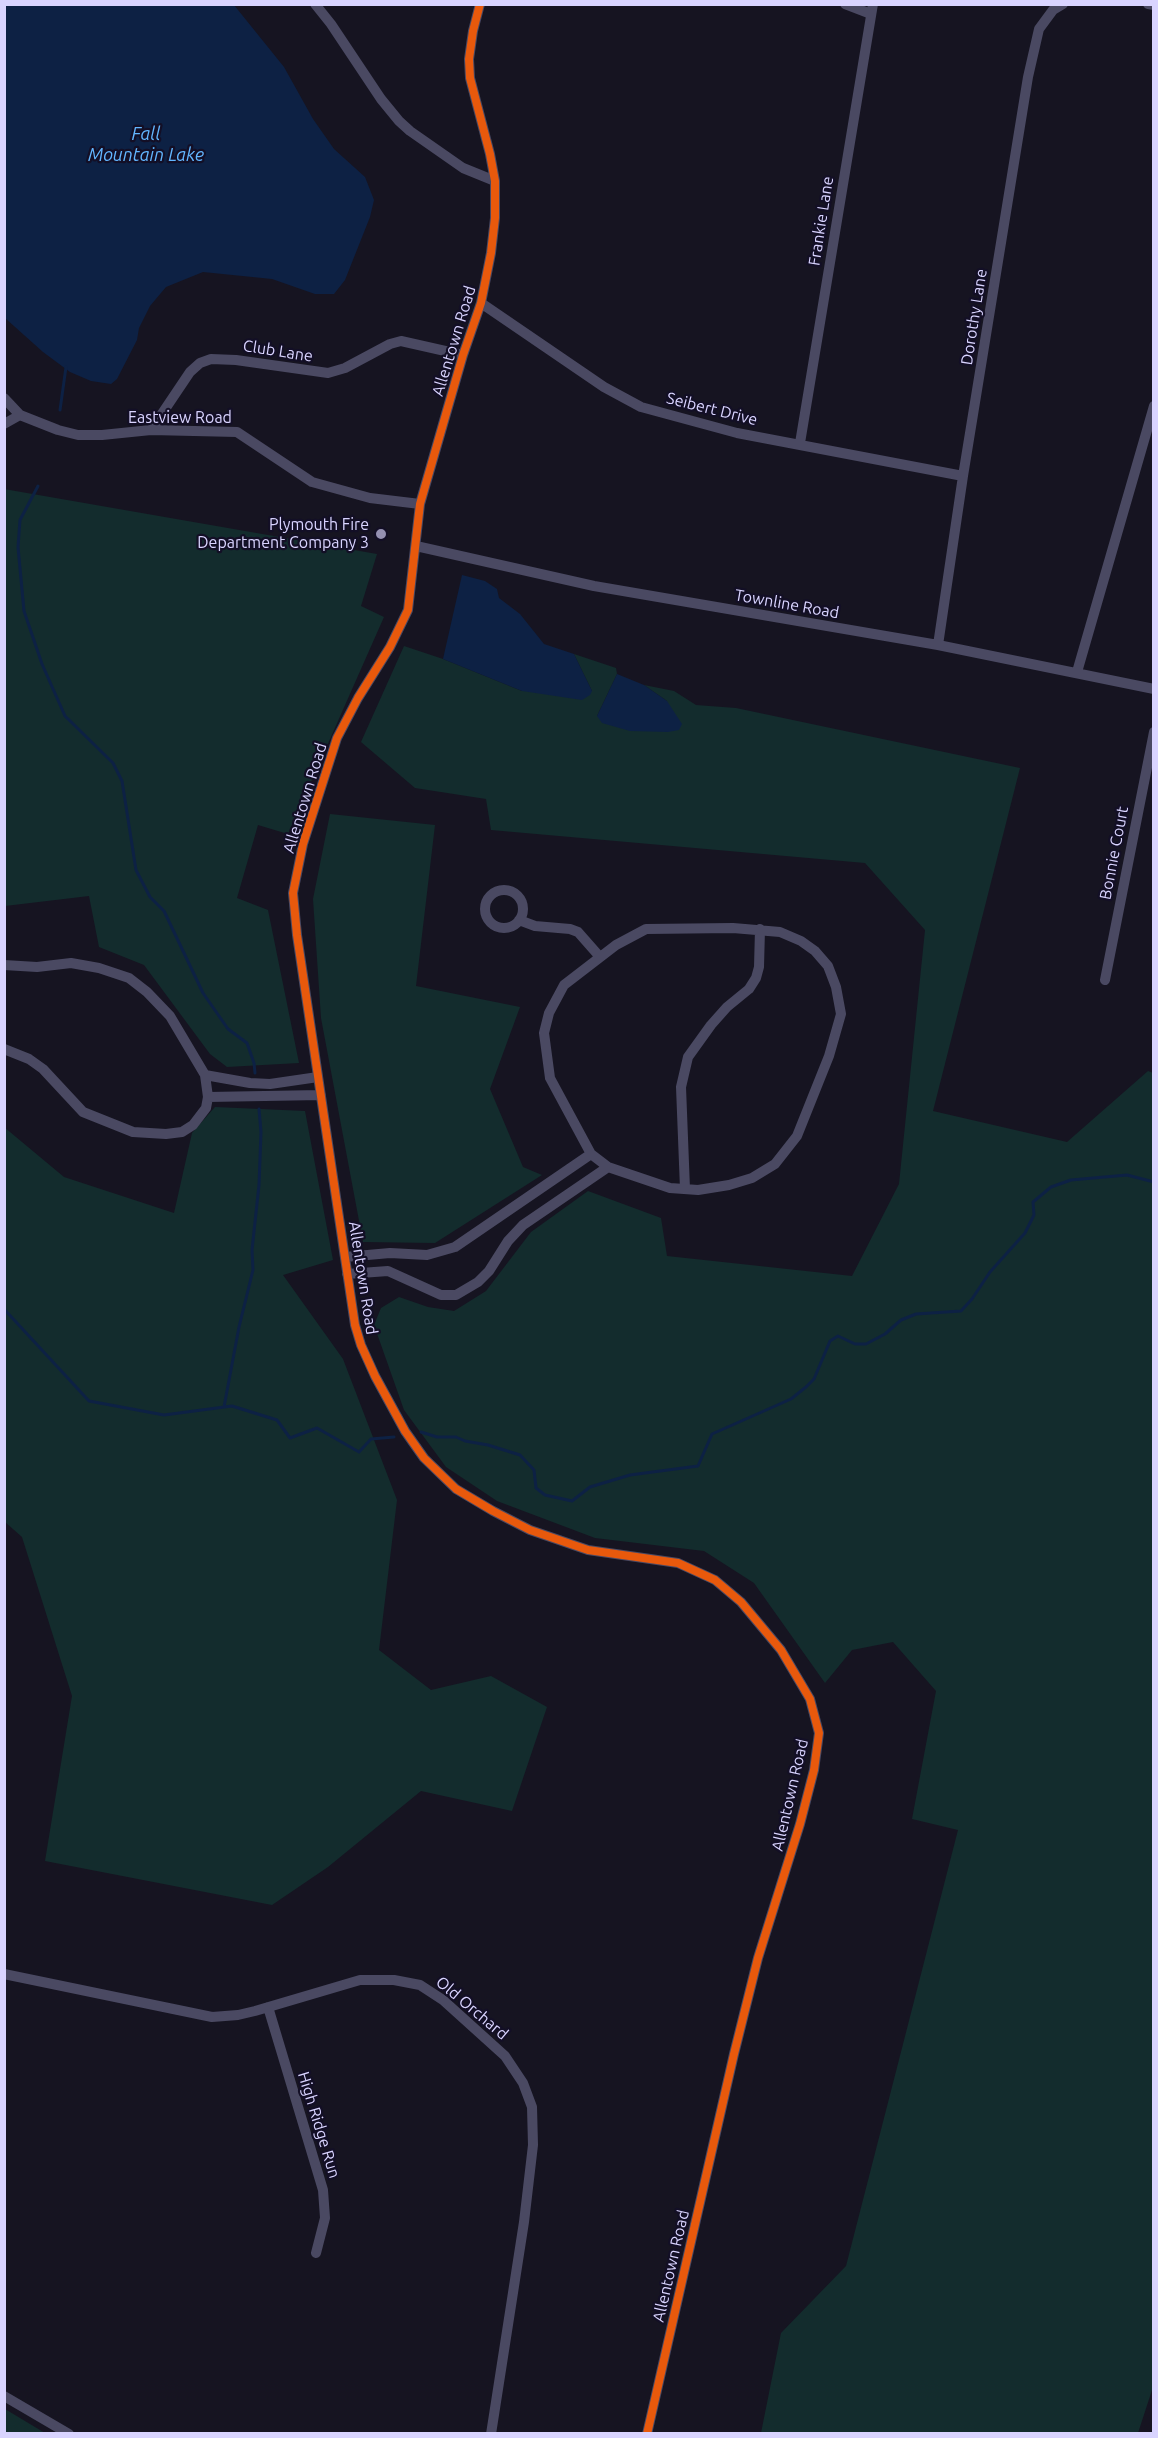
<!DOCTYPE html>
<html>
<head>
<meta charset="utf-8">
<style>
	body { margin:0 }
	#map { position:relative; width:1158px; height:2438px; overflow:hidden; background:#161421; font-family:Ubuntu,sans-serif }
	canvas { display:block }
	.frame { position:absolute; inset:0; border:6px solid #d9d4ff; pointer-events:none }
</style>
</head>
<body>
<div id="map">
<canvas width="1158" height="2438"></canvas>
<div class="frame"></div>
</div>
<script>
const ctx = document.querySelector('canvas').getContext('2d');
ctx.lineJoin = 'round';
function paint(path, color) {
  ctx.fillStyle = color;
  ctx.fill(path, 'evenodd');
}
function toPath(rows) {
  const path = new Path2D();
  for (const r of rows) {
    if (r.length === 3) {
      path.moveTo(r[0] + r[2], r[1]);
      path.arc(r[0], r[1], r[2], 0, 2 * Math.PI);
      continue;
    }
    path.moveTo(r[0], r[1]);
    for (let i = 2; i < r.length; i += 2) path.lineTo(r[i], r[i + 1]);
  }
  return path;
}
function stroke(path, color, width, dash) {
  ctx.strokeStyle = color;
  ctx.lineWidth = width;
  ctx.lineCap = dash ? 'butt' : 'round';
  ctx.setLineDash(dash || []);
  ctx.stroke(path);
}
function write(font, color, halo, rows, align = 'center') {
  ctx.font = font + ' Ubuntu,sans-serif';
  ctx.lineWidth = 4.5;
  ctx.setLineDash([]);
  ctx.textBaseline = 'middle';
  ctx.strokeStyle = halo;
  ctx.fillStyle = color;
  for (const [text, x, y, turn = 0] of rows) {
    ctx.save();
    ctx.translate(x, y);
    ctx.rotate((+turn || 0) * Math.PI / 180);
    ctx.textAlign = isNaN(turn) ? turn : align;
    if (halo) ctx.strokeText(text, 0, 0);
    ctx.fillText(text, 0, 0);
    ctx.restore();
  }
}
paint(toPath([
	[4,489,377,554,361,606,384,617,288,834,258,825,237,898,268,910,299,1063,227,1067,210,1054,144,965,99,947,89,896,5,906],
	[404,646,443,659,522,691,592,691,574,654,616,668,617,674,597,716,667,701,644,685,674,691,696,705,736,708,1020,768,933,1111,1067,1142,1148,1071,1153,1073,1154,2384,1138,2433,761,2433,781,2333,846,2266,958,1830,912,1819,936,1691,893,1642,852,1650,825,1683,754,1583,704,1551,595,1538,497,1501,446,1467,404,1410,374,1325,381,1308,399,1297,428,1307,454,1311,486,1291,531,1232,588,1191,661,1218,667,1256,852,1276,899,1184,925,930,865,863,491,830,486,799,415,788,361,742],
	[330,814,435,825,416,986,520,1007,490,1089,523,1167,542,1175,435,1243,363,1242,321,1018,313,899],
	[215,1107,305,1111,333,1260,283,1275,343,1359,397,1500,379,1650,431,1690,491,1676,547,1707,512,1811,421,1791,328,1867,272,1905,45,1861,72,1696,22,1537,5,1522,4,1127,64,1177,174,1213,192,1133],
	[4,2409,5,2409,45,2433,5,2433]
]), '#132c2d');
paint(toPath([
	[5,4,234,5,284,67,313,119,334,149,365,177,374,200,370,217,345,280,334,294,315,294,272,279,203,272,166,287,150,306,139,328,137,340,117,379,111,384,91,381,70,372,43,352,5,318],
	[462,575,485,581,497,589,499,598,520,614,544,644,574,654,592,691,590,695,582,700,522,691,443,659],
	[617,674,644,685,667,701,682,724,679,730,668,732,630,731,602,723,597,716]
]), '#0d2144');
stroke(toPath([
	[60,410,66,367],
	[38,486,20,520,18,547,24,611,42,664,65,716,113,763,122,781,136,870,150,897,164,911,203,993,228,1029,247,1043,254,1063,255,1073],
	[4,1309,89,1401,164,1415,232,1406,277,1420,290,1438,317,1428,359,1452,371,1439,394,1437],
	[224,1407,239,1327,253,1270,252,1250,259,1185,261,1132,259,1109],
	[421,1432,437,1437,456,1437,465,1441,488,1445,520,1455,534,1470,536,1488,545,1495,572,1501,590,1487,630,1475,698,1466,712,1434,791,1399,806,1387,814,1379,830,1341,838,1336,855,1344,866,1344,885,1334,901,1320,916,1314,961,1311,972,1299,990,1272,1025,1233,1034,1215,1033,1202,1051,1187,1071,1180,1127,1175,1154,1182]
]), '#0d2144', 3);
stroke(toPath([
	[315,4,331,24,381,99,399,121,410,131,463,168,495,181],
	[480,4,473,31,469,59,470,78,490,154,495,181,495,218,491,253,481,303,463,355,420,504,408,610,390,647,358,698,337,738,303,844,293,893,297,935,355,1325,361,1345,375,1376,405,1431,424,1458,456,1489,493,1511,530,1530,588,1550,678,1563,715,1580,741,1602,781,1650,810,1699,819,1733,814,1770,800,1824,758,1958,734,2054,647,2434],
	[845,4,871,14],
	[1148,4,1154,5],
	[481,303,604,387,641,407,737,433,963,476],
	[4,398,20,415,58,430,78,435,102,435,151,430,237,432,312,482,370,498,420,504],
	[4,424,20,415],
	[151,430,190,372,200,363,211,359,236,360,328,373,345,368,390,344,401,341,463,355],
	[800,443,873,4],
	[416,546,594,586,938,645,1154,689],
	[938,645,963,476,1028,77,1039,29,1053,10,1063,4],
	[1077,672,1154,406],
	[504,909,19],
	[519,920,535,926,570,929,578,932,600,957],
	[733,928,780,932,801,941,815,951,828,966,836,987,841,1014,829,1056,797,1136,775,1164,752,1178,729,1185,698,1190,670,1188,608,1167,591,1154,550,1078,544,1033,549,1013,564,985,616,945,646,929,733,928],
	[4,965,37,967,71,963,99,968,129,978,147,992,170,1016,205,1075,208,1097,206,1108,193,1125,182,1132,166,1134,133,1132,83,1112,43,1069,29,1059,4,1049],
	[1105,980,1154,732],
	[205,1075,250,1083,270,1084,318,1077],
	[208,1097,321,1095],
	[685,1189,681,1087,688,1057,711,1025,727,1007,749,989,756,978,759,967,760,929],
	[345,1257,390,1253,427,1255,455,1247,591,1154],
	[347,1274,388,1271,441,1295,456,1295,478,1282,489,1271,508,1241,523,1225,608,1167],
	[4,1974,212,2017,238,2015,255,2011,360,1980,394,1980,420,1985,443,2000,505,2056,523,2083,532,2107,533,2145,524,2222,491,2434],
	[268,2007,323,2190,325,2218,316,2253],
	[4,2396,69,2434]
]), '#4a4962', 10);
stroke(toPath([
	[480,4,473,31,469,59,470,78,490,154,495,181,495,218,491,253,481,303,463,355,420,504,408,610,390,647,358,698,337,738,303,844,293,893,297,935,355,1325,361,1345,375,1376,405,1431,424,1458,456,1489,493,1511,530,1530,588,1550,678,1563,715,1580,741,1602,781,1650,810,1699,819,1733,814,1770,800,1824,758,1958,734,2054,647,2434]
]), '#e8590c', 8);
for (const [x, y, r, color] of [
	[381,534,6,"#9591b1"]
]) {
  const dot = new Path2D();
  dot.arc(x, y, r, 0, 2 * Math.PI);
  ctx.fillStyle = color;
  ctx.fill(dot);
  stroke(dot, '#130f26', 2);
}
write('16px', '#d9d4ff', '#130f26', [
	["Frankie Lane",821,221,-81],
	["Dorothy Lane",974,317,-81],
	["Allentown Road",454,341,-73],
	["Club Lane",278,351,9],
	["Seibert Drive",712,409,14],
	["Eastview Road",180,418],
	["Townline Road",787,604,10],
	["Allentown Road",305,798,-73],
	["Bonnie Court",1114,853,-79],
	["Allentown Road",363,1278,81],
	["Allentown Road",790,1795,-77],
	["Old Orchard",472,2008,40],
	["High Ridge Run",319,2125,73],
	["Allentown Road",671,2266,-77]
]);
write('16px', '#d9d4ff', '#130f26', [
	["Plymouth Fire",369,525],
	["Department Company 3",369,543]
], 'right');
write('italic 18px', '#62b6ff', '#130f26', [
	["Fall",146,134],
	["Mountain Lake",146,155]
]);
</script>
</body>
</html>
